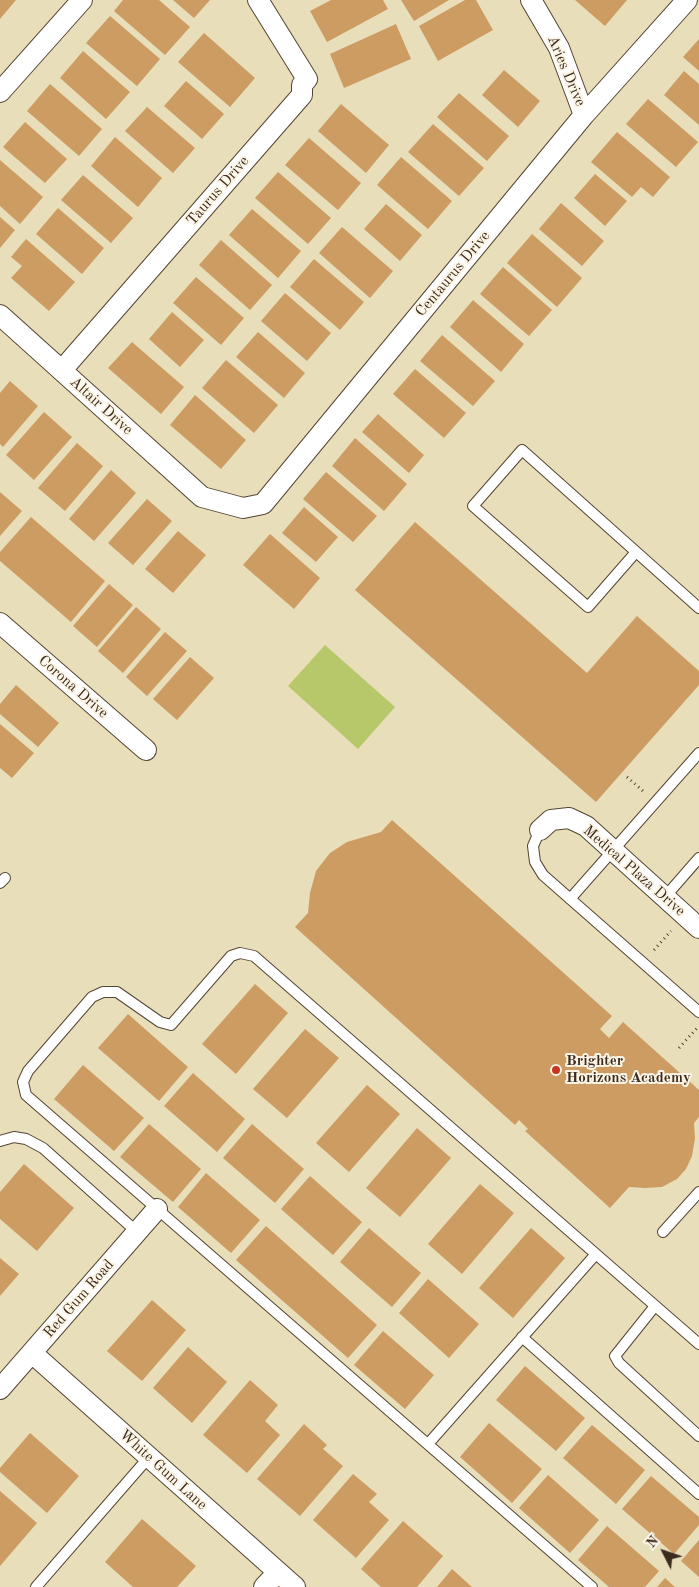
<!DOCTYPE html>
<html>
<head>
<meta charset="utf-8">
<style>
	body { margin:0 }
	#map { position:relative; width:699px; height:1587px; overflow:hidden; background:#e8deba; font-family:"Old Standard TT",serif }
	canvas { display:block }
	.north { position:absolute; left:639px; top:1527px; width:50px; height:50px; -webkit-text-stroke:4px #fcf5e5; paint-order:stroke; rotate:311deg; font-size:14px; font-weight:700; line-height:20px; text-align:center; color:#3b2a1e }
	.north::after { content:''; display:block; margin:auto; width:18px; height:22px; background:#3b2a1e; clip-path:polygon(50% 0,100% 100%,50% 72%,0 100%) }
</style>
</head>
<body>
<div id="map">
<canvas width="699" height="1587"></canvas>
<div class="north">N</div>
</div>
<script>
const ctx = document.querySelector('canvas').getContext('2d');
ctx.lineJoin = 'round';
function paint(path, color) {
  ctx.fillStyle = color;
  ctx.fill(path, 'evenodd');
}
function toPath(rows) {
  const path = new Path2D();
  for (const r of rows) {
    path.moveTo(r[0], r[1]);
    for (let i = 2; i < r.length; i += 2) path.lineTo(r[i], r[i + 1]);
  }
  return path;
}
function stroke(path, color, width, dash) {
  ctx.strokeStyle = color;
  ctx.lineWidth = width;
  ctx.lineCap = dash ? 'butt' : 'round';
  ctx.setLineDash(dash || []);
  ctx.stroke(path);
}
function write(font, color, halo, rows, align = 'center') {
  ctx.font = font + ' "Old Standard TT",serif';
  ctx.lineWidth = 4;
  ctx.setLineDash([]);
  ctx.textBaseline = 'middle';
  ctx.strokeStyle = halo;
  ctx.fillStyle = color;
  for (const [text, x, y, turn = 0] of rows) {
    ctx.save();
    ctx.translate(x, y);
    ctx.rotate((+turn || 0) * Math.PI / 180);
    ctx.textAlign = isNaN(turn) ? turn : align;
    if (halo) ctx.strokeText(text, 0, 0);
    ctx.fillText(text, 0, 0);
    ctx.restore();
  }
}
paint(toPath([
	[325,645,395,707,358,749,288,686]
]), '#b7c86a');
paint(toPath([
	[0,0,16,0,0,19],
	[123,0,159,0,190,27,165,55,114,11],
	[173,0,210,0,194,18],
	[331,0,383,0,388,9,327,42,310,11],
	[401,0,449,0,414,21],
	[465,0,476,0,493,30,438,61,419,26],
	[575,0,627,0,605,26],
	[110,16,160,59,137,86,86,43],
	[396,24,411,59,344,88,330,54],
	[204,33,255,78,230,107,178,62],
	[699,39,699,71,683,57],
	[83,51,130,92,106,119,60,78],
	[504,70,540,101,518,127,482,95],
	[684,71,699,84,699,125,664,95],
	[186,81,224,114,202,139,164,106],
	[50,84,102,129,79,156,27,111],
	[459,93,509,136,487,161,437,117],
	[648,99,698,142,676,167,626,124],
	[341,104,389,145,366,173,318,131],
	[147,107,195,148,173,173,125,131],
	[25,122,67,159,45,183,3,147],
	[433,124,484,168,459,196,408,152],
	[617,132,670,177,653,197,641,187,632,197,591,162],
	[115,137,162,178,138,207,91,166],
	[309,138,361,183,338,210,285,165],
	[401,157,452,201,428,229,377,185],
	[0,160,43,197,20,224,0,206],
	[278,172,331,218,308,244,255,198],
	[595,174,627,201,605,226,574,198],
	[83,175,133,218,111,243,61,200],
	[561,203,604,241,582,266,539,229],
	[386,204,422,235,400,261,364,229],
	[58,208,104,248,82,274,36,234],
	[252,209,301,251,278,278,229,235],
	[0,217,15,230,0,248],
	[342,227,393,271,370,298,319,253],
	[532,234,582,278,557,307,507,263],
	[26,239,75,282,49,311,11,278,22,266,11,257],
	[221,240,272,285,250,310,199,265],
	[314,259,364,302,340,330,290,287],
	[503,267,552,310,529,336,480,294],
	[196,277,244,318,221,345,173,303],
	[285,293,331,333,307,361,261,321],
	[473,300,524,344,501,372,450,327],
	[172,312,204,340,180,367,149,339],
	[258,332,305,373,284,398,236,357],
	[442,335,495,381,473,406,420,361],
	[132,342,184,387,161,414,108,368],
	[226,360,278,405,254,433,202,388],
	[415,369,466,413,444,438,393,394],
	[10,381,38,406,3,447,0,444,0,393],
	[195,395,246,440,221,469,170,425],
	[44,412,72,437,34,480,6,455],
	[378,414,424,455,409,473,362,432],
	[355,438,407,484,384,511,332,466],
	[77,443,103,466,65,511,38,488],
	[111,470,136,493,94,541,69,519],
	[326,472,377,516,353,542,303,499],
	[0,492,22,511,0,536],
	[147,499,172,521,133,565,108,543],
	[304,507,338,537,316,562,282,533],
	[31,517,105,581,71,622,0,561,0,552],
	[415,522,587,673,637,616,699,671,699,685,596,802,355,590],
	[178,531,206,555,173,593,145,569],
	[270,534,320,578,294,609,243,565],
	[109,584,133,605,97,647,73,626],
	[136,607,161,629,123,673,98,651],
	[165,632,187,651,147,696,126,677],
	[190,657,214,678,177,720,153,699],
	[16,685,59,723,38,747,0,714,0,704],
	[0,724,34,753,12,778,0,768],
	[392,820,612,1016,600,1029,609,1038,623,1022,699,1090,699,1117,694,1123,695,1138,692,1156,686,1169,677,1179,662,1187,645,1188,629,1187,610,1208,525,1131,528,1129,519,1120,515,1125,295,927,308,913,310,893,316,871,330,853,347,842,381,832],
	[255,984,288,1013,236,1074,202,1044],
	[128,1014,188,1067,159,1101,98,1048],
	[305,1029,339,1058,287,1118,253,1089],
	[83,1065,144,1118,114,1151,54,1099],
	[193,1073,245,1119,217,1152,164,1106],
	[367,1085,400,1114,349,1172,316,1143],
	[149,1124,201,1169,173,1202,120,1157],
	[252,1124,304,1169,275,1203,223,1158],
	[417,1128,451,1158,400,1217,366,1188],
	[24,1164,74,1208,37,1251,0,1219,0,1192],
	[206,1173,260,1220,231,1253,178,1207],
	[310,1176,362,1222,333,1255,281,1209],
	[480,1184,514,1213,462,1274,428,1244],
	[266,1226,377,1325,348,1358,236,1260],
	[369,1228,421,1273,392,1307,340,1262],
	[531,1228,565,1258,513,1318,479,1288],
	[0,1258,19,1274,0,1296],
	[428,1279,479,1324,449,1358,399,1313],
	[152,1300,186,1330,142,1381,107,1351],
	[383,1331,434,1375,405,1409,354,1365],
	[188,1347,227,1382,192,1423,153,1388],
	[525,1366,585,1418,556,1451,496,1400],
	[250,1380,278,1405,265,1421,280,1435,247,1473,203,1435],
	[489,1423,542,1469,512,1503,460,1457],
	[304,1424,327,1445,323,1449,343,1466,300,1516,257,1479],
	[592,1425,645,1470,616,1504,563,1458],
	[30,1433,79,1476,47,1513,0,1472,0,1468],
	[353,1474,377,1494,369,1502,389,1520,356,1558,313,1520],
	[548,1475,599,1520,570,1553,519,1508],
	[651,1476,699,1517,699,1525,674,1554,622,1509],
	[0,1491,37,1523,0,1566],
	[142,1519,196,1566,177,1587,133,1587,105,1562],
	[403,1521,443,1556,417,1587,381,1587,361,1569],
	[607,1526,659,1571,645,1587,609,1587,578,1560],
	[699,1540,699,1577,681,1561],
	[452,1569,472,1587,437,1587],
	[665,1578,675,1587,657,1587]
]), '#cc9c63');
const lane = toPath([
	[636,552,588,607,473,506,522,450,699,608],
	[540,830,533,846,535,862,543,875,699,1012],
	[0,883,5,878],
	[665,897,699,858],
	[570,899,699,753],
	[0,1141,14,1137,26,1139,43,1148,137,1232],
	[663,1232,699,1192],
	[655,1306,615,1356,619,1363,699,1436],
	[522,1337,699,1494],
	[428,1444,596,1254],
	[36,1587,149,1457],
	[592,1587,26,1095,23,1082,28,1071,92,997,103,992,117,992,160,1022,171,1025,231,956,240,953,254,956,699,1344]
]);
const street = toPath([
	[531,0,559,48,584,115],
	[0,92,82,0],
	[0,315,202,497,243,508,263,504,584,115,687,0],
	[62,370,302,95,302,85,307,79,258,0],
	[0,623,146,750],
	[540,830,551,820,569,818,586,826,699,928],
	[32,1353,295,1587],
	[0,1389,157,1209],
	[264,1587,278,1572]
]);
stroke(lane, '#554535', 12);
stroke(street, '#554535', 22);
stroke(toPath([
	[627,777,643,791],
	[654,950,671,931],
	[679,1048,697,1028]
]), '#554535', 3, [1, 4]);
stroke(lane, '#fff', 10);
stroke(street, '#fff', 20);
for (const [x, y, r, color] of [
	[556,1070,5,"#c8321e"]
]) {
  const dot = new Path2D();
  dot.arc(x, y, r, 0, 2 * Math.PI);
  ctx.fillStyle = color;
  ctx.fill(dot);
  stroke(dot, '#fcf5e5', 2);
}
write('15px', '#3b2a1e', '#fcf5e5', [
	["Aries Drive",566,71,67],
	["Taurus Drive",218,191,-49],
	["Centaurus Drive",453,274,-50],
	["Altair Drive",101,406,42],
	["Corona Drive",73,687,41],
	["Medical Plaza Drive",634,871,41],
	["Red Gum Road",79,1299,-49],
	["White Gum Lane",163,1470,42]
]);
write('bold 15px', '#3b2a1e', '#fcf5e5', [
	["Brighter",566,1061],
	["Horizons Academy",566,1078]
], 'left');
</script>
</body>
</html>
